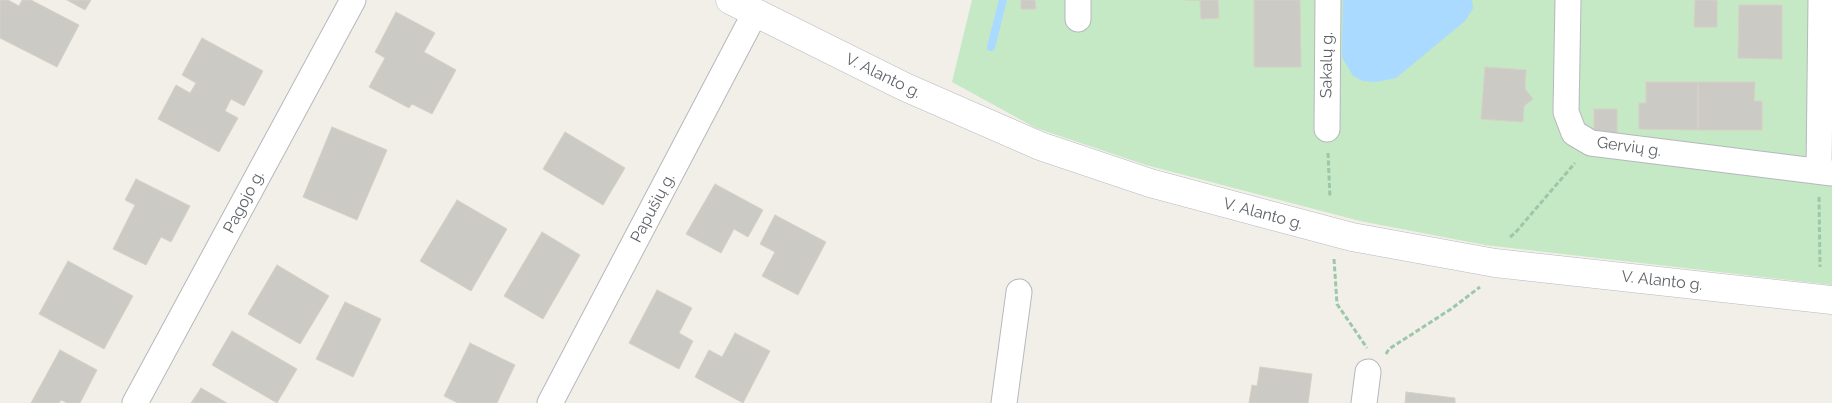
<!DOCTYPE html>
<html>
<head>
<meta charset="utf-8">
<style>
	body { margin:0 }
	canvas { display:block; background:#f1efe8 }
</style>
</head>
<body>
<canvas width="1832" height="403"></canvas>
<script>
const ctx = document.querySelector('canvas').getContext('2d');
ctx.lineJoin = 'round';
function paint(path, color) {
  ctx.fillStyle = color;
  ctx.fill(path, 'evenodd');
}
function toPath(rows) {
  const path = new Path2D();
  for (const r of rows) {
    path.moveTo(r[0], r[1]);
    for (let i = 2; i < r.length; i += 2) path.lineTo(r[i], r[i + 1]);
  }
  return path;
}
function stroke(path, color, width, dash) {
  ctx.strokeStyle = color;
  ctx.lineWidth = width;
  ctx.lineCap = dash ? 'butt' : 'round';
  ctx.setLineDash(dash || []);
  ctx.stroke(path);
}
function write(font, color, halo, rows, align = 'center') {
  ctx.font = font + ' Raleway,sans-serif';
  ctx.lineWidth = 5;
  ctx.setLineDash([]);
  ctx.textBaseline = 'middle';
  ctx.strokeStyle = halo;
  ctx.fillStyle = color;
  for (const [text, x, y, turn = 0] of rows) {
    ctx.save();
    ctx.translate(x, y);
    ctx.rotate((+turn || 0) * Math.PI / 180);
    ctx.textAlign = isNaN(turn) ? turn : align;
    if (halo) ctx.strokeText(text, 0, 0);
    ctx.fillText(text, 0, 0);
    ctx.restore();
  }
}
paint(toPath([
	[972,0,1832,0,1832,285,1485,245,1360,221,1146,165,1036,128,952,82]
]), '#c5e8c5');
paint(toPath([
	[1343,0,1472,0,1473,9,1465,21,1396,78,1375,82,1363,81,1353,76,1342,57]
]), '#aadaff');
stroke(toPath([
	[991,47,1003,0]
]), '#aadaff', 8);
const building = toPath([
	[0,0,8,0,19,6,22,0,31,0,79,25,57,67,0,38,0,0],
	[67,0,91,0,85,10,67,0],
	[1021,0,1035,0,1036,9,1021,9,1021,0],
	[1186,0,1218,0,1219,18,1201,19,1200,0,1186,0],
	[1254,0,1300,0,1301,67,1254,67,1254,0],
	[1695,0,1717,0,1717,27,1694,27,1695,0],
	[1739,5,1782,5,1782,59,1738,58,1739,5],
	[396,12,435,33,424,52,456,70,432,114,412,104,409,108,369,87,385,58,375,52,396,12],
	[202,38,263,71,244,106,231,99,225,111,238,118,219,152,158,119,176,85,190,93,196,83,182,75,202,38],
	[1485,67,1526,70,1525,89,1533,99,1524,106,1523,122,1481,119,1485,67],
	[1646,82,1698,82,1698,130,1639,129,1639,103,1646,103,1646,82],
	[1698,82,1755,82,1754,101,1762,101,1762,130,1698,130,1698,82],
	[1594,109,1617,109,1617,133,1594,133,1594,109],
	[332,127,387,150,357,220,303,197,332,127],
	[565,132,625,168,603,205,543,169,565,132],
	[136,179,190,206,171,242,161,237,146,265,113,249,135,205,125,200,136,179],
	[715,184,763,210,748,237,734,229,721,253,686,234,715,184],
	[457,200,507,229,471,291,420,261,457,200],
	[775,215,826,242,798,295,762,276,775,252,760,244,775,215],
	[542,232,580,255,543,319,504,296,542,232],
	[68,261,133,296,104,349,39,314,68,261],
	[277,265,329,296,300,344,248,314,277,265],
	[657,290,692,308,679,333,693,341,679,369,629,343,657,290],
	[345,302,381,319,353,377,316,359,345,302],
	[232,331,297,369,277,403,212,365,232,331],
	[735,333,770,351,743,403,695,377,709,350,722,357,735,333],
	[470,343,515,365,497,403,458,403,444,396,470,343],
	[60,350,97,370,80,403,67,403,61,400,59,403,31,403,60,350],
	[1260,367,1312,374,1308,403,1249,403,1252,385,1257,386,1260,367],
	[201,388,227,403,191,403,201,388],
	[1406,392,1455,398,1455,403,1405,403,1406,392]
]);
paint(building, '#cccac5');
stroke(building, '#d6d1c6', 1);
const minor = toPath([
	[1568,0,1566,112,1574,133,1591,143,1832,173],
	[1078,19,1078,0],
	[1327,129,1328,0],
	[1819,171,1821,0],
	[135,403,353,0],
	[550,403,755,13],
	[1004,403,1019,292],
	[1364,403,1368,372]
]);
const secondary = toPath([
	[730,0,905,87,1040,146,1150,183,1258,212,1352,237,1495,263,1832,300]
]);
stroke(minor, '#b5b8bc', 27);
stroke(secondary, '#b6babf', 29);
stroke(toPath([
	[1328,153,1330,198],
	[1819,197,1820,267],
	[1510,237,1515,233,1575,163],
	[1334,259,1337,304,1367,348],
	[1386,354,1389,349,1451,309,1480,287]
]), '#9cc7a9', 3, [5, 2.5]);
stroke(minor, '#fff', 25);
stroke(secondary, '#fff', 28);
write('16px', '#5f6368', '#fff', [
	["Sakalų g.",1327,65,-89],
	["V. Alanto g.",883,76,26],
	["Gervių g.",1629,147,8],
	["Pagojo g.",244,202,-62],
	["Papušių g.",653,208,-62],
	["V. Alanto g.",1263,214,15],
	["V. Alanto g.",1662,281,6]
]);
</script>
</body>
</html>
